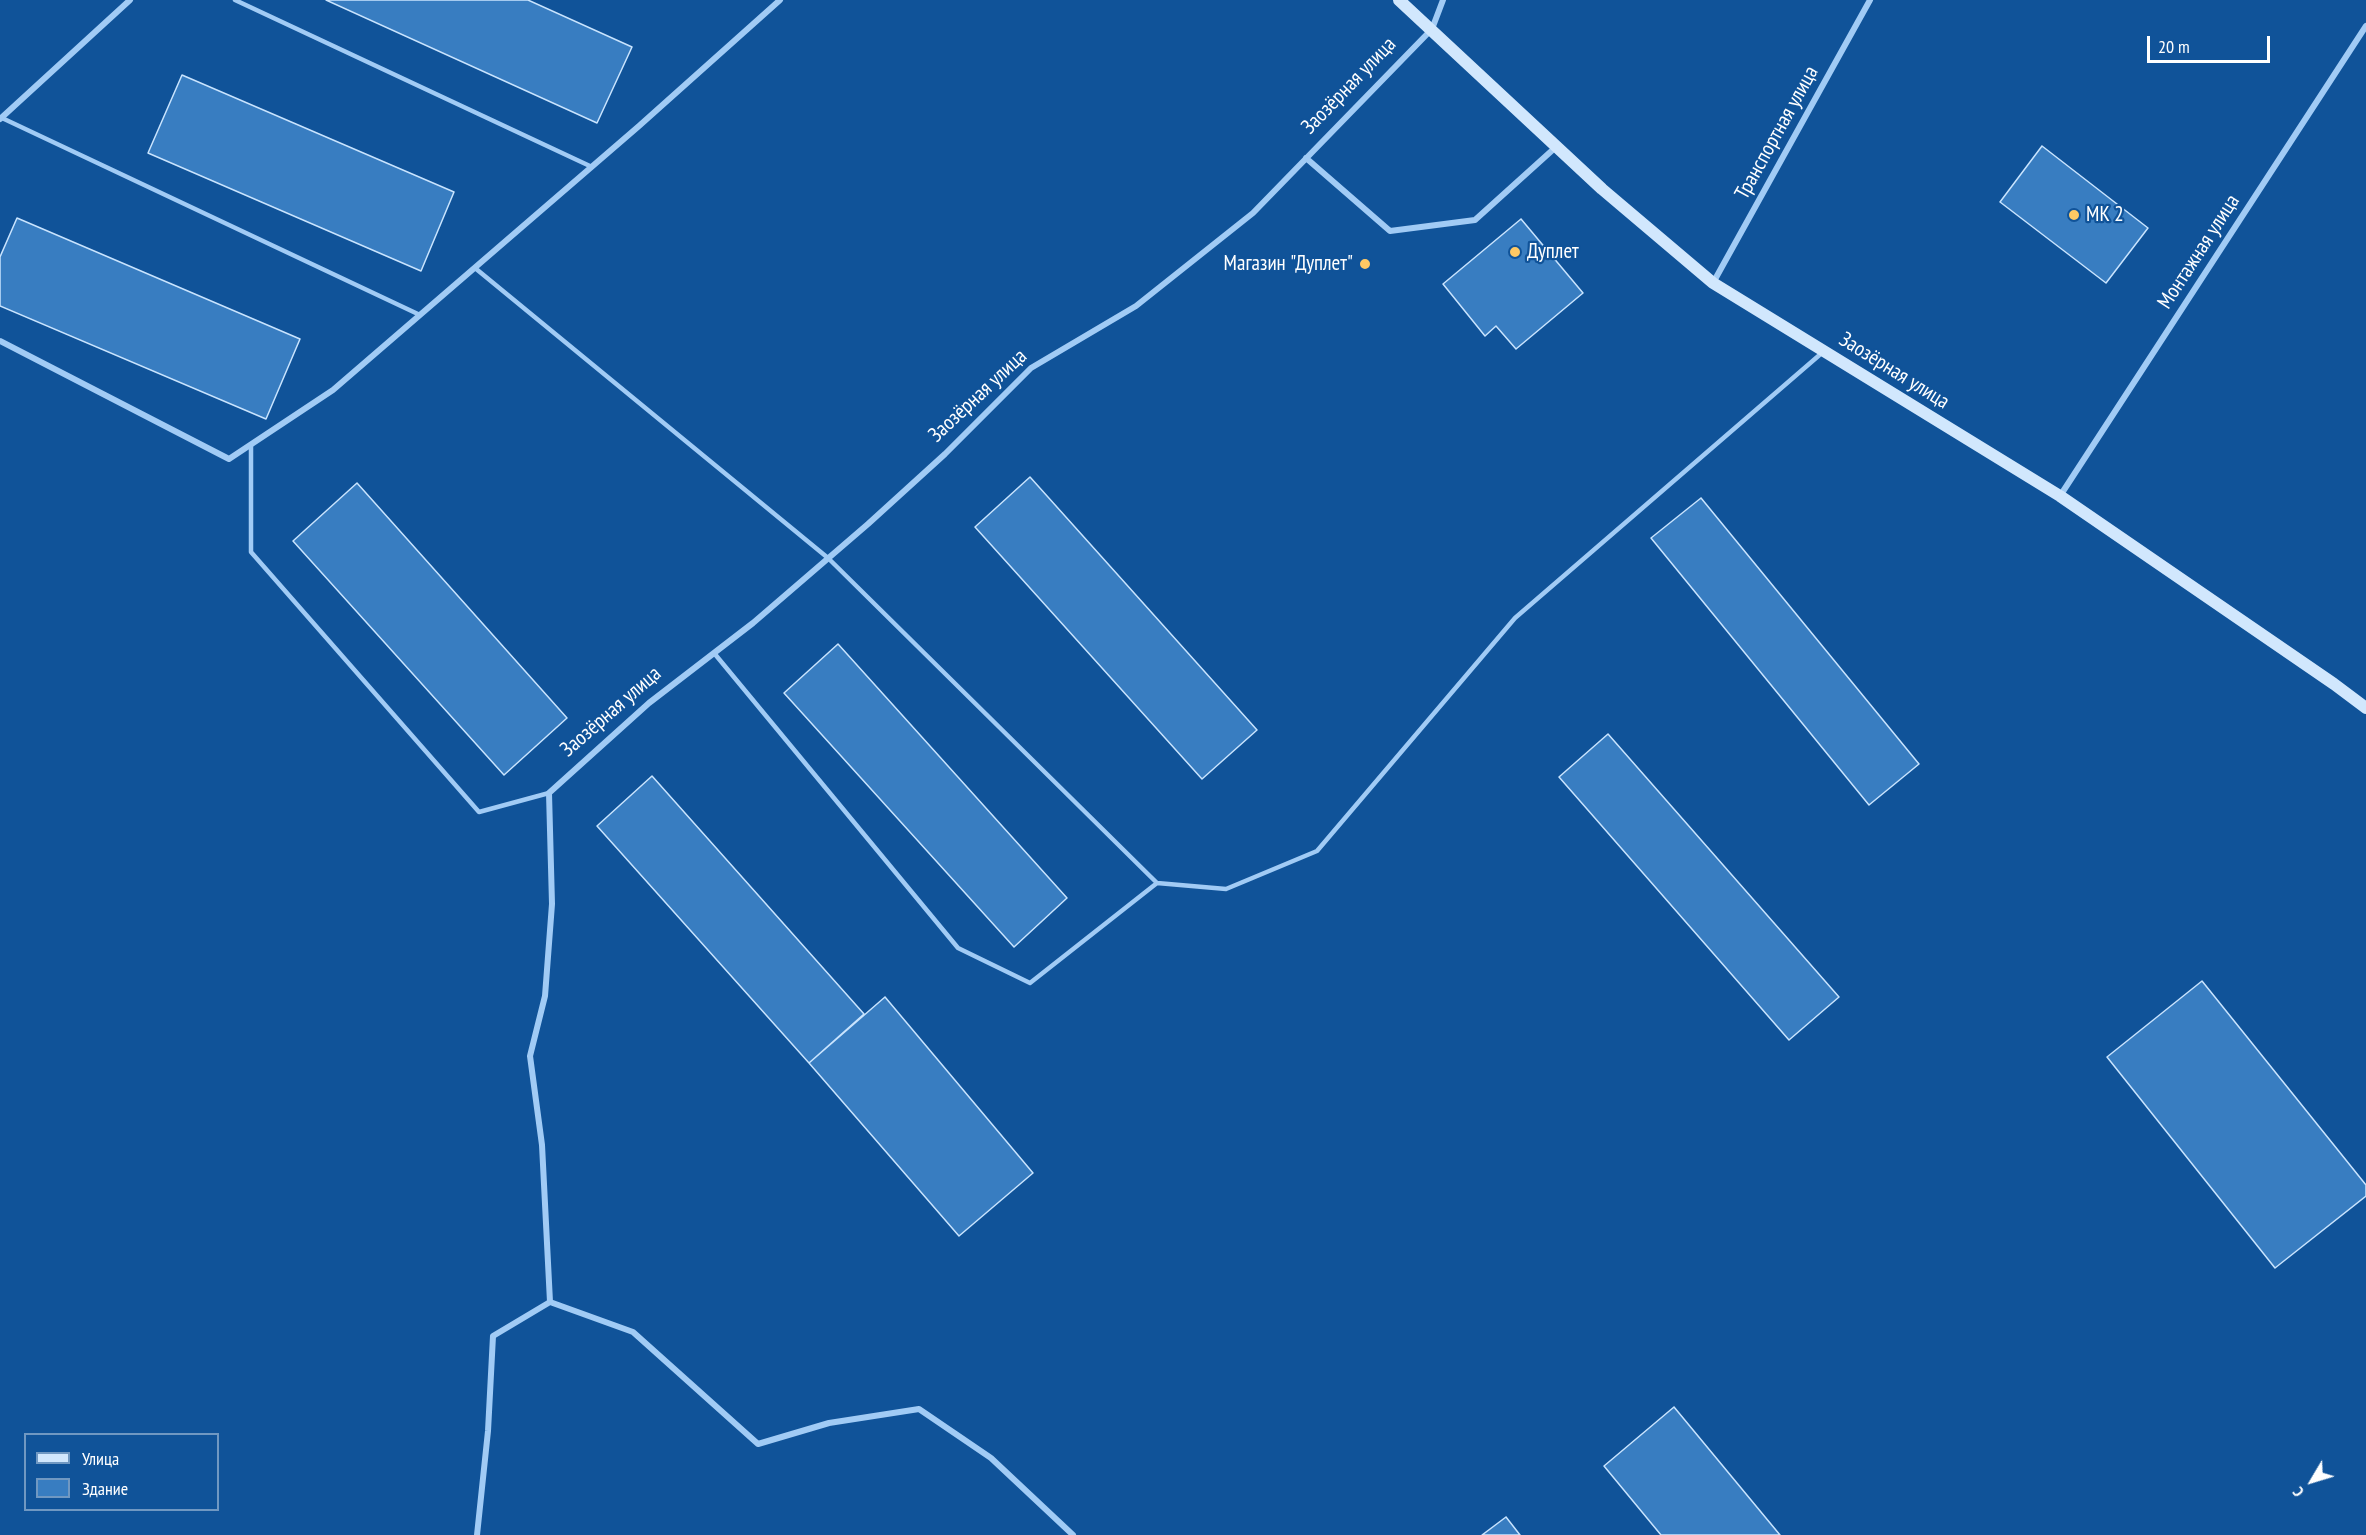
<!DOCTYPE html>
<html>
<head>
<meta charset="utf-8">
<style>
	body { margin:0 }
	#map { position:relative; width:2366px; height:1535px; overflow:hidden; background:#105399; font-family:"PT Sans Narrow",sans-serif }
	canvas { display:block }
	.legend { position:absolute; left:24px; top:1433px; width:195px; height:78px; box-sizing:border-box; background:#105399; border:2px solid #7098c2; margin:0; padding:8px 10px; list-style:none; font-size:18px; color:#fff }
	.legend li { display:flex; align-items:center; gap:12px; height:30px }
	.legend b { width:30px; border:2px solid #7098c2 }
	.north { position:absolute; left:2282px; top:1451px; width:60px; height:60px; -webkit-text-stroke:4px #105399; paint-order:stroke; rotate:232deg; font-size:16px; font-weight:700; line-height:24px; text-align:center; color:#fff }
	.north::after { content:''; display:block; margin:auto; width:21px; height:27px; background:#fff; clip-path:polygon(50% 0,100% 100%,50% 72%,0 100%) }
	.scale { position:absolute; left:2147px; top:36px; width:123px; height:27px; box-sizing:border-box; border:3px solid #fff; border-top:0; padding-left:8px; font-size:18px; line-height:21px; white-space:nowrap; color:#fff; -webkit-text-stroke:4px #105399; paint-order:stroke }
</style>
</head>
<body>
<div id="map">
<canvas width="2366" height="1535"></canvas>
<ul class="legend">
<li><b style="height:8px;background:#d1e7fd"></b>Улица</li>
<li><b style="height:16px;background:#387dc1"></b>Здание</li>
</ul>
<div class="north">С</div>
<div class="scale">20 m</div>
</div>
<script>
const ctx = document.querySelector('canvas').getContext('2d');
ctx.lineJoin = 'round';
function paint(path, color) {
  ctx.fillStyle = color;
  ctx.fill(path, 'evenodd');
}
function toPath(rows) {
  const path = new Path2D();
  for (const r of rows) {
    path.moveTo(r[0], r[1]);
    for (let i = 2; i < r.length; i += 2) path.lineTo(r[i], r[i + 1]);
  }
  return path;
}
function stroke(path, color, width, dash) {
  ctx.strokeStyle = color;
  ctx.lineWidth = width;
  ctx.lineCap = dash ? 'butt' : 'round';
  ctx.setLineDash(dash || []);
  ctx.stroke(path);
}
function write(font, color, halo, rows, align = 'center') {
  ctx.font = font + ' "PT Sans Narrow",sans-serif';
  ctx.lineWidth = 4.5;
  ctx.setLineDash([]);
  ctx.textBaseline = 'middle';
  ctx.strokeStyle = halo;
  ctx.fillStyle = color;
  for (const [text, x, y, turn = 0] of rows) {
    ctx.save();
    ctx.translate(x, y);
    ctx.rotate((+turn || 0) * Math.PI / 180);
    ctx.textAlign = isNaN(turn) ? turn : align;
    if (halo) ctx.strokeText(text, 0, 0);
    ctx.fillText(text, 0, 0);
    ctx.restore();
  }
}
const building = toPath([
	[326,0,528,0,632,47,597,123,326,0],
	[182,75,454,192,421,271,148,153,182,75],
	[2042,146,2148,228,2106,283,2000,202,2042,146],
	[17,218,300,339,266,419,0,306,0,257,17,218],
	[1521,219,1583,293,1516,349,1496,326,1485,336,1443,284,1521,219],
	[1030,477,1257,730,1202,779,975,527,1030,477],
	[357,483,567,718,504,775,293,541,357,483],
	[1701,498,1919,764,1869,805,1651,538,1701,498],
	[838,644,1067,898,1014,947,784,693,838,644],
	[1608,734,1839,997,1789,1040,1559,777,1608,734],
	[652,776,864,1014,809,1063,597,826,652,776],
	[2202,981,2366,1185,2366,1196,2275,1268,2107,1057,2202,981],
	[885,997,1033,1173,959,1236,809,1063,885,997],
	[1674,1407,1780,1535,1661,1535,1604,1466,1674,1407],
	[1506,1517,1520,1535,1482,1535,1506,1517]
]);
paint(building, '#387dc1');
stroke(building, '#c9e4fe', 1.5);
stroke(toPath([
	[235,0,592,167],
	[2,118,420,315],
	[475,268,828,558,1157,883,1226,889,1317,851,1515,618,1823,352],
	[251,444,251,552,479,812,549,793],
	[714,653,958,948,1030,983,1157,883]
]), '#a1cbf5', 4.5);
stroke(toPath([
	[0,119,130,0],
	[1306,158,1390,231,1475,220,1557,146],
	[1713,283,1870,0],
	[0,341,229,459,333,390,639,126,780,0],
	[2060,496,2366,26],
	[550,1302,633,1332,758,1444,829,1423,919,1409,991,1458,1073,1535],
	[477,1535,488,1431,493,1336,550,1302,542,1145,530,1056,545,996,552,904,549,793,649,703,753,623,868,524,945,454,1031,368,1136,306,1253,213,1432,29,1443,0]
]), '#a1cbf5', 6);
stroke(toPath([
	[1399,0,1602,189,1713,283,2060,496,2334,684,2366,708]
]), '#d1e7fd', 12);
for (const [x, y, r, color] of [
	[2074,215,6,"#ffc964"],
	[1515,252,6,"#ffc964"],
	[1365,264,6,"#ffc964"]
]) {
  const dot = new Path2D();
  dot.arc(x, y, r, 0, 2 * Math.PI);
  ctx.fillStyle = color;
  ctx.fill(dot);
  stroke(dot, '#105399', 2);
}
write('21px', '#fff', '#105399', [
	["Заозёрная улица",1349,86,-46],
	["Транспортная улица",1777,133,-61],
	["Монтажная улица",2199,252,-57],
	["Заозёрная улица",1894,371,32],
	["Заозёрная улица",978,396,-43],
	["Заозёрная улица",611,712,-41]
]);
write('21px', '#fff', '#105399', [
	["MK 2",2086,215],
	["Дуплет",1527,252],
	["Магазин \"Дуплет\"",1353,264,"right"]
], 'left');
</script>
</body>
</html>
